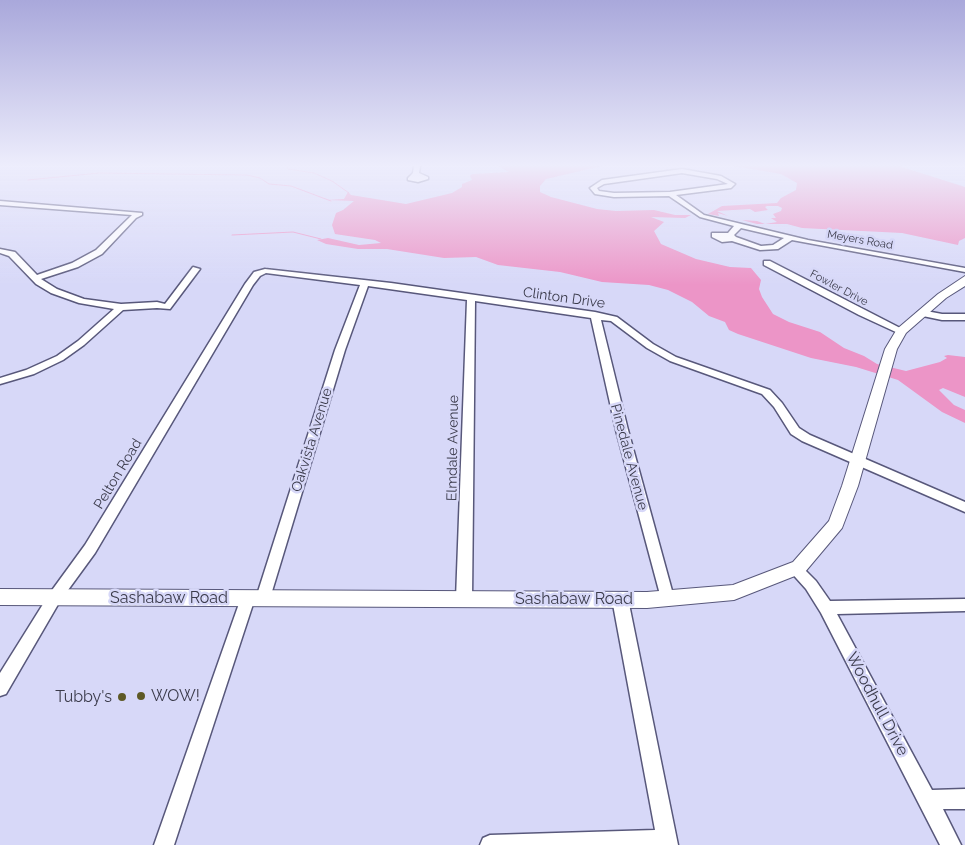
<!DOCTYPE html>
<html>
<head>
<meta charset="utf-8">
<style>
	body { margin:0 }
	canvas { display:block; background:#d7d8f8 }
</style>
</head>
<body>
<canvas width="965" height="845"></canvas>
<script>
const ctx = document.querySelector('canvas').getContext('2d');
ctx.lineJoin = 'round';
function paint(path, color) {
  ctx.fillStyle = color;
  ctx.fill(path, 'evenodd');
}
function toPath(rows) {
  const path = new Path2D();
  for (const r of rows) {
    path.moveTo(r[0], r[1]);
    for (let i = 2; i < r.length; i += 2) path.lineTo(r[i], r[i + 1]);
  }
  return path;
}
function stroke(path, color, width, dash) {
  ctx.strokeStyle = color;
  ctx.lineWidth = width;
  ctx.lineCap = dash ? 'butt' : 'round';
  ctx.setLineDash(dash || []);
  ctx.stroke(path);
}
function write(font, color, halo, rows, align = 'center') {
  ctx.font = font + ' Raleway,sans-serif';
  ctx.lineWidth = 5;
  ctx.setLineDash([]);
  ctx.textBaseline = 'middle';
  ctx.strokeStyle = halo;
  ctx.fillStyle = color;
  for (const [text, x, y, turn = 0] of rows) {
    ctx.save();
    ctx.translate(x, y);
    ctx.rotate((+turn || 0) * Math.PI / 180);
    ctx.textAlign = isNaN(turn) ? turn : align;
    if (halo) ctx.strokeText(text, 0, 0);
    ctx.fillText(text, 0, 0);
    ctx.restore();
  }
}
paint(toPath([
	[498,166,602,166,546,179,540,186,540,192,551,197,597,209,616,211,654,210,675,215,691,215,685,218,651,217,664,222,654,231,661,244,696,259,730,267,751,268,761,280,759,289,762,297,773,314,789,322,820,332,844,348,864,356,877,364,906,371,940,362,947,358,944,356,948,355,965,357,965,397,943,388,939,390,954,405,965,410,965,423,942,412,898,380,856,367,811,358,738,334,729,330,725,322,709,316,692,302,668,290,649,285,602,282,560,272,498,265,476,257,444,258,387,249,358,249,326,244,317,240,328,238,359,245,381,243,375,240,335,234,332,225,336,213,343,210,354,201,327,200,344,199,348,192,351,195,406,204,452,193,462,187,462,184,472,180,470,176,472,174,509,172],
	[734,166,899,166,965,187,965,238,959,241,958,245,902,233,802,228,787,224,757,224,742,220,757,221,765,224,777,222,771,218,776,218,773,214,781,211,782,208,778,206,767,206,765,207,768,210,755,212,750,209,717,211,728,216,718,213,719,216,708,214,722,206,777,203,781,198,796,190,797,183,781,174]
]), '#ec95c7');
stroke(toPath([
	[287,166,288,169,314,173,332,181,349,193],
	[28,180,99,173,247,175,260,178,269,184,291,186,331,201],
	[232,235,293,232,321,239]
]), '#ec95c7', 1);
const minor = toPath([
	[414,166,420,166,419,173,428,177,428,179,418,182,408,180,408,178,413,173,414,166],
	[682,169,721,176,735,184,731,188,676,195,704,215,808,240,965,268,965,272,792,240,778,249,760,250,732,241,722,242,712,237,712,233,728,233,734,226,700,217,669,196,614,197,595,194,590,188,602,180,682,169],
	[682,173,717,179,728,184,670,192,614,193,599,191,597,188,604,184,682,173],
	[741,228,784,238,773,245,761,246,736,237,734,235,741,228],
	[0,201,142,213,142,215,136,218,102,254,78,267,41,279,57,289,84,299,121,304,157,302,165,304,193,267,200,269,170,309,157,308,123,310,84,345,63,360,34,374,0,384,0,378,26,370,57,356,78,341,114,309,79,303,51,293,36,284,9,256,0,253,0,249,15,252,37,275,72,263,96,250,132,215,0,205,0,201],
	[764,261,770,261,906,331,904,333,898,333,859,315,764,265,764,261],
	[265,269,391,283,595,312,617,317,653,344,676,357,770,390,782,403,799,428,810,435,965,502,965,512,802,441,791,434,774,407,762,394,670,361,647,348,611,321,601,320,628,430,674,598,672,602,667,604,662,602,616,430,591,318,475,301,472,599,469,603,464,605,459,603,456,599,467,300,368,286,345,350,270,598,268,602,263,604,258,602,256,598,335,350,360,285,266,273,260,276,253,285,95,553,60,601,6,694,0,696,0,673,50,593,85,545,245,284,254,272,265,269],
	[921,310,942,314,965,314,965,320,942,320,918,315,917,313,921,310],
	[795,563,800,565,816,581,830,601,965,599,965,611,837,614,932,790,965,789,965,809,943,809,961,845,940,845,821,613,806,589,788,569,790,565,795,563],
	[248,592,253,594,255,598,174,845,154,845,241,598,243,594,248,592],
	[620,593,625,595,628,599,678,845,480,845,483,838,490,835,655,830,612,599,615,595,620,593]
]);
const tertiary = toPath([
	[965,276,965,286,946,298,906,333,897,349,858,486,842,528,805,572,734,600,647,608,0,605,0,589,647,592,733,585,793,562,829,521,842,486,885,349,897,329,938,294,965,276]
]);
stroke(minor, '#58587b', 3);
stroke(tertiary, '#58587b', 2);
paint(minor, '#fff');
paint(tertiary, '#fff');
const sky = ctx.createLinearGradient(0, 0, 0, 285);
sky.addColorStop(0, '#a9a8db');
sky.addColorStop(0.58, '#ededfc');
sky.addColorStop(1, '#ededfc00');
ctx.fillStyle = sky;
ctx.fillRect(0, 0, 965, 285);
for (const [x, y, r, color] of [
	[141,696,5,"#5e5926"],
	[122,697,5,"#5e5926"]
]) {
  const dot = new Path2D();
  dot.arc(x, y, r, 0, 2 * Math.PI);
  ctx.fillStyle = color;
  ctx.fill(dot);
  stroke(dot, '#d7d8f8', 2);
}
write('11px', '#3b3b4b', '#d7d8f8', [
	["Meyers Road",860,240,10],
	["Fowler Drive",839,288,28]
]);
write('14px', '#3b3b4b', '#d7d8f8', [
	["Clinton Drive",564,298,8],
	["Oakvista Avenue",312,440,-73],
	["Elmdale Avenue",453,448,-89],
	["Pinedale Avenue",629,457,75],
	["Pelton Road",118,474,-59]
]);
write('16px', '#3b3b4b', '#d7d8f8', [
	["Sashabaw Road",169,598],
	["Sashabaw Road",574,599],
	["Woodhull Drive",877,704,62]
]);
write('16px', '#3b3b4b', '#d7d8f8', [
	["WOW!",151,696],
	["Tubby's",112,697,"right"]
], 'left');
</script>
</body>
</html>
